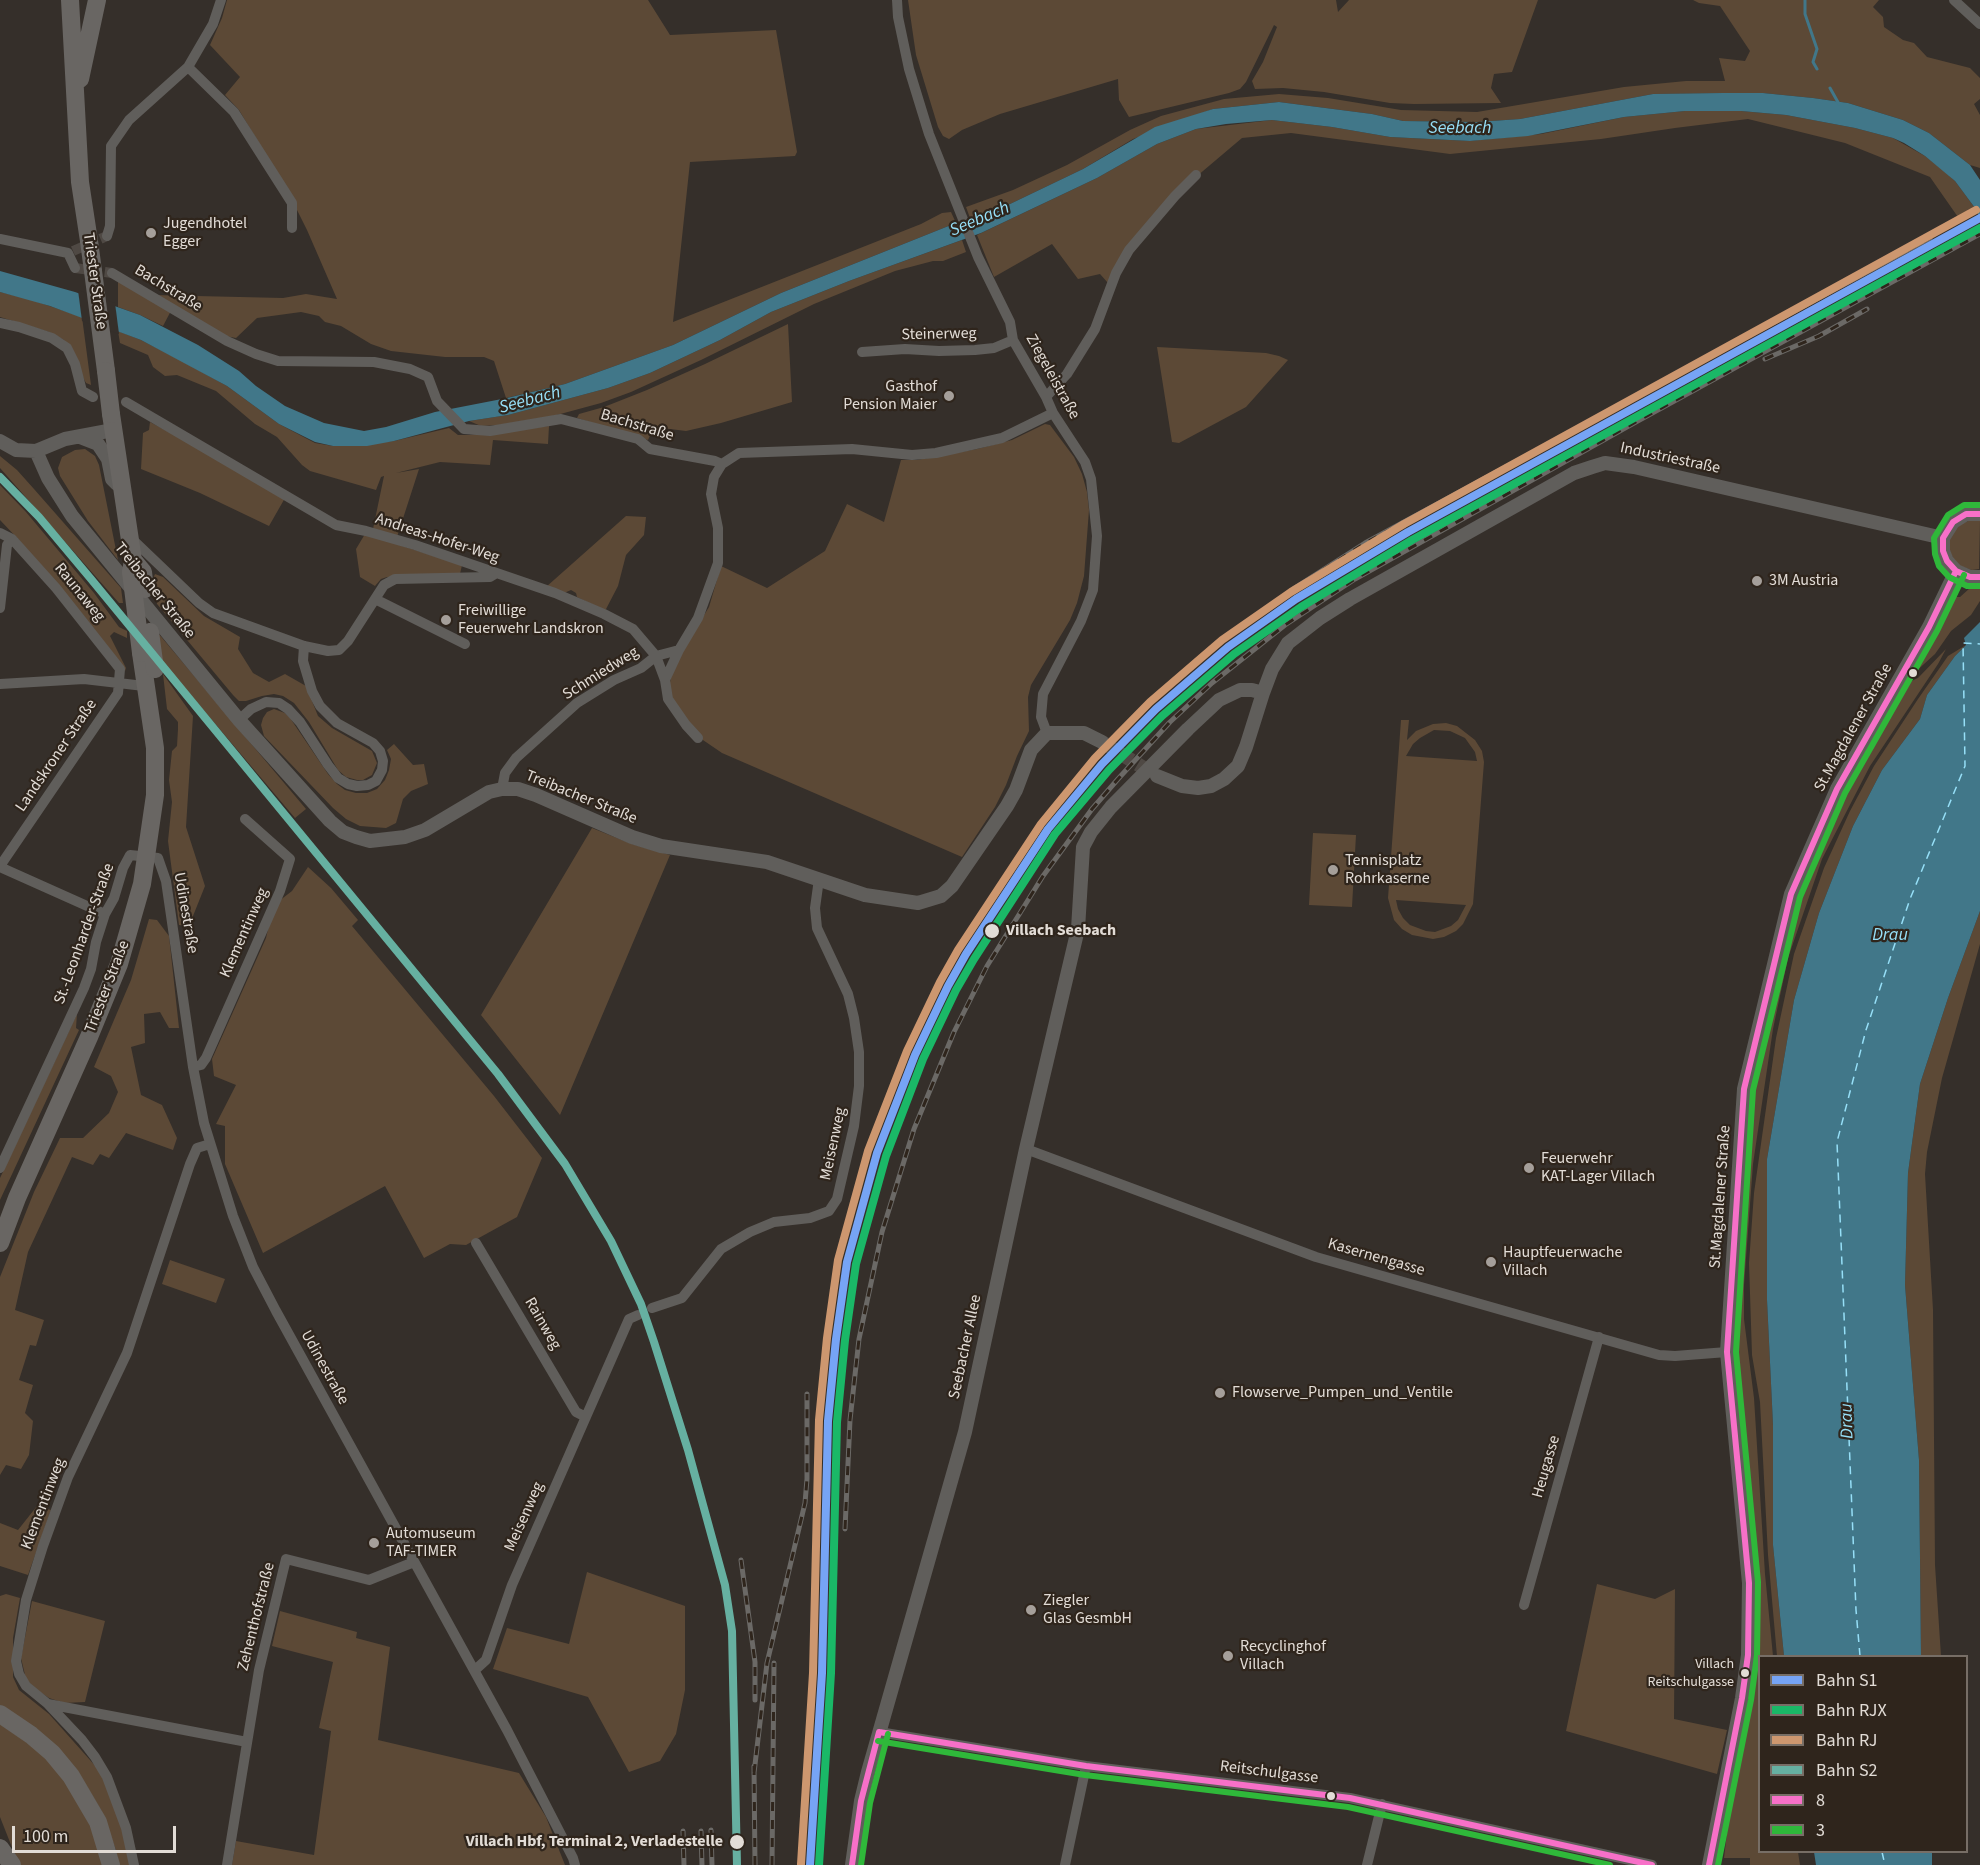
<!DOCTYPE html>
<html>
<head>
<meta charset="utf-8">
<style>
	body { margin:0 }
	#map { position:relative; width:1980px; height:1865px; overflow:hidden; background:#352f2a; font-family:"Source Sans 3",sans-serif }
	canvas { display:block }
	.legend { position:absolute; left:1758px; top:1655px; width:210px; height:198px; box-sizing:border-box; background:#2f251c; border:2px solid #776e66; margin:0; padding:8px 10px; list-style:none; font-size:18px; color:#e2dcd6 }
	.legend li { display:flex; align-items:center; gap:12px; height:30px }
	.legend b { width:30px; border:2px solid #776e66 }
	.scale { position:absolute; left:12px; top:1826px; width:164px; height:27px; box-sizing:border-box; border:3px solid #e2dcd6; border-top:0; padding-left:8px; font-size:18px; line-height:21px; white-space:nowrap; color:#e2dcd6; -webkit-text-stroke:4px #2f251c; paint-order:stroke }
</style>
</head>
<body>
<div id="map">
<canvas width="1980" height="1865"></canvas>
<ul class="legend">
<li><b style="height:8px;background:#76a4f5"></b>Bahn S1</li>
<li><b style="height:8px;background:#1ab867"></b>Bahn RJX</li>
<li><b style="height:8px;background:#cd976f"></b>Bahn RJ</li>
<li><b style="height:8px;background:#66b0a1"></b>Bahn S2</li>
<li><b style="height:8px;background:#f770c8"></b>8</li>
<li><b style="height:8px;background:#2fb83a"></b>3</li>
</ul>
<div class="scale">100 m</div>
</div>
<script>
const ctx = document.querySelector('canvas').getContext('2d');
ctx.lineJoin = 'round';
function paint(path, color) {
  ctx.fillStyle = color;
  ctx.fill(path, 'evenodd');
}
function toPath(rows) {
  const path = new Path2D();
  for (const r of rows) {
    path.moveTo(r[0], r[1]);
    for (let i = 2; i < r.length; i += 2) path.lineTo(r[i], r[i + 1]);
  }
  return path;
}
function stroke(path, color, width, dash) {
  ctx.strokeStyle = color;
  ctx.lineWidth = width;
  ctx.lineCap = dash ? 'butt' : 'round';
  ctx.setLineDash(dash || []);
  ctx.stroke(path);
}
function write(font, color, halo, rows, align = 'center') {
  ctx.font = font + ' "Source Sans 3",sans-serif';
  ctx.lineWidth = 4.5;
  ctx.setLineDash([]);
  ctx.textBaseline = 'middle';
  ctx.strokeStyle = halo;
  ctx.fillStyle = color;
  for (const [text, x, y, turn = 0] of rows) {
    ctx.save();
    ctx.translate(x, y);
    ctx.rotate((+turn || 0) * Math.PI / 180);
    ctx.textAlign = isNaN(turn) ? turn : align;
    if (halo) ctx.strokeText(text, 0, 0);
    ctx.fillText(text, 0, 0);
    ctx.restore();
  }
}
paint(toPath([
	[227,0,648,0,670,35,776,30,797,152,795,156,690,162,673,322,921,224,942,213,951,212,956,223,781,293,673,345,565,384,506,398,494,361,484,357,445,357,391,351,371,344,341,326,325,322,319,316,301,312,257,318,236,338,220,335,173,307,163,326,140,315,118,307,118,277,153,295,283,298,306,294,337,299,307,230,286,188,239,110,225,95,240,77,210,45,222,18],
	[908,0,1336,0,1338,12,1349,0,1538,0,1512,72,1494,74,1491,88,1501,103,1414,104,1390,103,1324,92,1283,88,1255,89,1252,81,1263,62,1277,27,1274,25,1246,82,1240,89,1229,93,1129,117,1119,100,1118,79,1000,114,962,130,949,139,943,136,938,127,916,55],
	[1693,0,1879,0,1873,7,1883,17,1884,27,1903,40,1914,43,1927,57,1970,68,1980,78,1980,99,1974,104,1980,115,1980,168,1970,165,1929,133,1903,120,1848,103,1813,98,1763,93,1653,94,1520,119,1477,122,1403,121,1372,114,1279,102,1213,109,1133,139,1083,169,1010,204,970,218,966,207,1013,190,1067,165,1130,130,1161,116,1224,99,1279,94,1328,98,1401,110,1477,112,1624,87,1686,81,1725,81,1719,58,1745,61,1750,51,1720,6,1699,3],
	[1685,111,1741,111,1786,115,1855,128,1893,138,1925,156,1944,171,1955,181,1975,208,1972,211,1969,209,1966,215,1960,220,1930,177,1845,143,1748,119,1675,128,1601,139,1450,154,1291,133,1242,138,1164,204,1108,283,1100,274,1078,279,1052,244,994,277,977,235,1097,178,1157,144,1196,129,1272,120,1332,127,1390,137,1470,141,1541,134,1624,117],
	[962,240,966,252,943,261,933,261,895,271,814,304,701,360,631,392,601,403,553,416,499,425,481,426,469,421,508,415,608,388,650,373,720,340,771,312,849,281],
	[0,292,29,299,82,317,91,385,86,383,64,340,49,332,0,317],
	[788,324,792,402,721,423,686,431,654,427,648,440,577,418,579,414,604,407,647,390,705,364],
	[118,331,141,340,182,361,227,386,279,424,315,443,333,446,394,441,449,428,458,435,469,435,549,426,548,444,493,440,490,465,440,462,396,473,419,469,397,537,373,529,384,476,381,477,376,490,310,471,302,465,277,437,255,424,216,391,177,375,165,376,153,367,148,355,120,343],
	[1157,347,1266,353,1279,356,1288,360,1246,407,1179,443,1172,442],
	[150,422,205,451,285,498,269,526,200,493,141,469,143,433,149,430],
	[1045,424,1050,425,1074,457,1082,474,1087,492,1089,510,1084,576,1077,603,1070,620,1031,685,1028,697,1029,731,1017,756,1006,785,995,807,962,857,722,753,700,738,673,702,669,688,671,677,678,658,709,607,721,566,767,588,825,551,847,504,884,522,901,460,917,460,977,449,1012,440],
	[85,449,95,456,99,465,118,560,88,521,60,476,58,468,62,457,75,450],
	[0,456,17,470,34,489,121,588,123,603,119,603,0,468],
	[0,485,26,512,94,593,119,627,127,631,127,638,114,632,110,636,126,668,125,671,17,538,0,520],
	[626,516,646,517,644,535,626,555,618,586,605,611,577,597,576,593,571,590,564,593,546,587],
	[1971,520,1980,521,1979,569,1972,570,1960,566,1953,558,1949,549,1949,540,1958,525],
	[365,534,462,565,460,574,387,577,381,579,375,586,360,577,356,549],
	[155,574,163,577,204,616,240,637,238,649,253,673,269,682,285,674,306,686,318,716,332,728,372,751,377,763,372,775,363,780,357,780,346,777,338,770,309,722,294,703,283,696,274,694,262,696,246,701,239,701,233,695,157,604,152,581],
	[1980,586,1980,601,1971,615,1951,631,1935,654,1912,675,1911,673,1952,602,1956,597,1960,597,1970,588],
	[158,633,306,809,295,818,162,661],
	[1966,645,1955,656,1927,695,1920,719,1882,770,1853,826,1819,913,1794,1000,1767,1159,1767,1300,1773,1425,1773,1545,1784,1656,1777,1656,1768,1555,1760,1402,1752,1355,1749,1263,1754,1193,1776,1038,1794,954,1824,868,1850,811,1874,766,1918,699,1948,656],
	[1946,649,1938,664,1870,766,1822,859,1788,958,1773,1029,1753,1164,1744,1285,1744,1319,1754,1398,1765,1574,1773,1656,1760,1656,1760,1852,1798,1852,1800,1865,1750,1865,1750,1858,1724,1858,1732,1791,1751,1701,1758,1645,1753,1612,1755,1580,1753,1519,1734,1342,1741,1172,1755,1071,1765,1014,1793,910,1815,850,1846,789,1905,684,1918,678],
	[163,674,193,716,186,827,205,886,189,926,179,925,168,841,172,802,169,780,172,751,177,746,178,729,178,722,167,709],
	[274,709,285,713,290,718,328,774,337,784,345,790,356,793,367,793,377,789,385,780,389,770,391,759,387,750,394,744,413,765,424,764,428,784,411,791,403,799,396,823,386,828,360,826,346,819,333,808,264,736,261,725,263,718,267,712],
	[1401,720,1409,720,1407,740,1416,731,1433,724,1446,723,1457,726,1475,740,1482,751,1484,762,1473,904,1463,924,1456,931,1444,937,1433,939,1412,935,1402,929,1394,920,1388,898],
	[1434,730,1450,731,1465,738,1475,752,1477,761,1406,756,1413,744,1420,738],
	[1396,900,1466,905,1458,920,1451,926,1435,932,1426,931,1410,925,1403,918,1398,909],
	[592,828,632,844,670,855,560,1115,481,1015],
	[1313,833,1356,835,1352,907,1309,905],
	[308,867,331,888,358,920,352,926,494,1096,542,1158,517,1217,466,1245,450,1244,424,1258,385,1186,263,1253,225,1164,225,1126,216,1124,236,1085,214,1076,212,1059,266,938,270,921,279,901,292,891],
	[1980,911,1980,944,1942,1078,1927,1152,1925,1174,1933,1310,1935,1565,1941,1656,1921,1656,1919,1460,1905,1285,1908,1173,1920,1084,1948,998],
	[149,919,157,920,169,936,179,1028,169,1028,160,1012,144,1014,145,1043,131,1047,141,1095,162,1105,177,1138,173,1150,126,1133,109,1158,100,1154,93,1165,72,1157,28,1252,15,1310,44,1320,36,1346,30,1345,19,1380,33,1385,25,1413,33,1421,29,1455,21,1469,6,1465,0,1475,0,1277,34,1192,60,1138,83,1138,109,1113,118,1092,111,1076,94,1067,131,980],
	[77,1014,76,1028,79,1030,0,1200,0,1178],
	[170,1260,225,1279,216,1303,162,1284],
	[37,1506,51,1510,28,1575,0,1566,0,1523,18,1530],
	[587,1572,685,1606,685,1690,676,1734,660,1761,629,1772,588,1697,493,1669,507,1628,569,1644],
	[1597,1584,1655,1599,1675,1589,1674,1719,1727,1730,1717,1774,1566,1731],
	[6,1594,20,1598,13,1638,13,1677,19,1690,49,1714,98,1769,116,1805,131,1865,119,1865,116,1850,101,1810,77,1770,0,1705,0,1596],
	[32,1601,105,1621,85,1702,64,1703,49,1698,34,1688,26,1679,21,1658],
	[280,1611,357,1632,356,1638,390,1647,378,1740,519,1773,546,1817,565,1865,232,1865,236,1841,314,1855,331,1731,319,1728,333,1662,272,1646],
	[0,1724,35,1748,60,1773,89,1819,104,1865,19,1865,0,1817]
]), '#5c4936');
paint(toPath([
	[1722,93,1763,93,1813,98,1848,103,1903,120,1929,133,1970,165,1980,180,1980,218,1975,208,1955,181,1925,156,1904,143,1893,138,1855,128,1786,115,1741,111,1685,111,1624,117,1528,136,1470,141,1390,137,1332,127,1272,120,1226,124,1196,129,1157,144,1097,178,981,233,849,281,771,312,720,340,650,373,608,388,508,415,469,421,394,441,367,446,333,446,315,442,279,424,227,386,141,340,50,306,0,292,0,271,75,292,140,315,198,345,239,371,256,386,285,406,324,423,364,431,386,427,435,412,507,398,565,384,673,345,781,293,956,223,1010,204,1083,169,1155,127,1213,109,1279,102,1372,114,1403,121,1477,122,1520,119,1653,94],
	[1980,622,1980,911,1948,998,1920,1084,1908,1173,1905,1285,1919,1460,1921,1656,1784,1656,1773,1545,1773,1425,1767,1300,1767,1159,1794,1000,1819,913,1853,826,1882,770,1920,719,1927,695,1955,656,1966,645,1964,638],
	[1814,1852,1932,1852,1932,1865,1816,1865]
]), '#417789');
paint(toPath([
	[78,290,115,303,119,334,82,321]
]), '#352f2a');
stroke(toPath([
	[1805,0,1805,14,1817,49,1813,62,1817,69],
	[1830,88,1839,104]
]), '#417789', 3);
stroke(toPath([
	[1860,1656,1856,1610,1837,1142,1866,1030,1910,899,1965,766,1963,643,1980,644],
	[1882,1852,1885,1865]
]), '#96dff7', 1.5, [8, 6]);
stroke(toPath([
	[73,251,107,236],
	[75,268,112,273]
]), '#4f4944', 10, [10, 5]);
stroke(toPath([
	[1102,742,1155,775]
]), '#4f4944', 14, [14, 7]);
stroke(toPath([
	[897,0,898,17,909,69,929,134,978,257,1010,322,1013,340,1046,397,1053,413,1085,462,1091,479,1097,536,1093,590,1081,621,1043,694,1041,717,1047,733],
	[1954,0,1980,24],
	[188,67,234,112,292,203,292,228],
	[107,236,110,226,111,146,129,120,188,67,213,24,221,0],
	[0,239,68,253,75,268],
	[112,273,227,341,256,354,278,361,374,362,410,369,428,377,437,401,464,429,490,431,561,419,638,439,650,449,715,461,722,464],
	[0,323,19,327,52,338,67,348,75,364,82,391,93,397],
	[862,352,905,349,939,351,975,350,994,348,1013,340],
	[1046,397,1067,374,1095,329,1116,273,1129,250,1175,196,1196,175],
	[126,402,336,525,366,531,415,545,555,593,604,614,633,629,656,656,665,680,668,699,686,725,698,738],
	[0,533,12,539,56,588,120,669,118,693,0,866],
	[130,537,199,603,213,613,304,646,328,651,339,650,348,641,384,585,395,579,490,577,495,574],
	[375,599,465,644],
	[0,608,7,545,12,539],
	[665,680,679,650],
	[0,684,84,679,144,686],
	[239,720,251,709,266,702,279,703,288,709,300,722,328,765,338,778,348,784,357,786,368,785,376,781,382,770,383,761,380,751,373,743,337,723,320,706,312,691,303,661,304,646],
	[502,789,505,773,516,758,577,703,614,680,641,668,656,656,679,650,698,618,718,563,718,528,711,494,714,477,722,464,739,453,852,449,912,455,936,453,1002,438,1053,413],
	[0,867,105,914],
	[193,1067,201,1065,206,1058,280,891,290,859,245,819],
	[1026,1149,1316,1257,1659,1355,1675,1356,1727,1352],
	[0,1168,84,988,91,969,96,942,105,914,114,898,123,868,130,855,158,858,166,881,193,1067,204,1123,233,1216,253,1267,276,1311,507,1730,573,1858,575,1865],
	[476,1243,576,1412,586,1417],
	[652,1308,682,1298,721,1249,750,1232,774,1222,810,1218,829,1211,837,1199,854,1126,859,1086,859,1052,854,1018,848,994,817,928,815,908,819,879],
	[1524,1605,1599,1337],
	[475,1670,486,1660,512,1585,629,1319,638,1315],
	[48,1704,247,1742],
	[879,1732,1086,1766,1350,1798,1652,1865],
	[134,1865,126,1828,107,1777,95,1757,82,1740,48,1704,26,1686,19,1674,16,1661,26,1600,43,1546,68,1477,127,1353,190,1164,197,1148,210,1144],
	[227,1865,259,1670,286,1559,369,1580,414,1562],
	[1065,1865,1086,1766],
	[1367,1865,1382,1804]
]), '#605e5b', 10);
stroke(toPath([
	[80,437,98,444,108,459,112,479,117,484],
	[0,441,16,450,36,451,65,439,113,430],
	[36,451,48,478,72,516,239,720,330,821,343,832,356,837,370,841,405,837,425,830,489,792,502,789,518,789,536,795,632,837,661,846,767,862,865,895,918,903,941,896,952,886,1007,806,1016,790,1031,750,1047,733,1084,733,1102,742],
	[1980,514,1966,514,1953,522,1943,538,1943,551,1947,561,1956,571,1970,577,1980,577],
	[1157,776,1182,786,1198,788,1211,786,1224,779,1238,766,1246,747,1263,693],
	[852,1865,861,1801,868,1772,965,1432,1026,1149,1078,929,1083,847,1091,832,1111,807,1188,729,1219,700,1240,690,1252,690,1263,693,1272,669,1288,643,1320,618,1350,599,1574,473,1592,467,1605,463,1634,467,1943,538],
	[1709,1865,1742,1698,1748,1655,1749,1583,1727,1352,1744,1089,1791,894,1837,789,1929,627,1956,571]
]), '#605e5b', 14);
stroke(toPath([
	[70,0,80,182,89,241],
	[80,79,97,0],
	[93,271,106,371],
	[111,414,133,560,131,572],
	[133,560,143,572,145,589],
	[0,1243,17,1198,89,1037,119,964,142,884,155,795,155,748,141,653],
	[0,1714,31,1735,52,1753,71,1776,98,1822,111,1865],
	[0,1848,12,1865]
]), '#696663', 18);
const rail = toPath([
	[1765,359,1819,336,1867,309],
	[1293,589,1365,543,1930,238],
	[845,1529,850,1420,859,1339,882,1232,914,1129,954,1032,987,966,1043,876,1092,809,1118,779,1170,722,1212,683,1285,625,1355,579,1634,423,1980,234],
	[741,1560,755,1662,755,1700],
	[754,1766,755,1865],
	[754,1773,767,1663,805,1503,807,1479,807,1394],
	[711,1830,712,1865],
	[683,1831,684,1865],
	[701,1831,702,1865],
	[772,1865,774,1663]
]);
stroke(rail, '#6b6966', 5);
stroke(rail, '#2f251c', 3, [9]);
stroke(toPath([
	[89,241,93,271],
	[106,371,111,414],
	[131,572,141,653],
	[150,632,155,669]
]), '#696663', 18);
stroke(toPath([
	[1980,514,1966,514,1953,522,1943,538,1943,551,1947,561,1956,571,1970,577,1980,577],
	[879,1732,1086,1766,1350,1798,1652,1865],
	[852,1865,861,1801,879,1732],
	[1709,1865,1742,1698,1748,1655,1749,1583,1727,1352,1744,1089,1791,894,1837,789,1929,627,1956,571]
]), '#f770c8', 6);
stroke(toPath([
	[1980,505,1964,505,1948,515,1934,538,1935,554,1939,566,1949,577,1967,586,1980,586],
	[878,1741,1085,1775,1348,1807,1610,1865],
	[861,1865,870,1803,888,1734],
	[1718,1865,1751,1700,1757,1655,1758,1582,1736,1352,1753,1090,1800,897,1845,793,1937,631,1964,575]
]), '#2fb83a', 6);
stroke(toPath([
	[810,1865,822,1673,828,1421,836,1339,847,1262,877,1153,915,1055,948,986,966,954,1048,829,1102,764,1156,709,1228,647,1296,599,1408,532,1980,218]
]), '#76a4f5', 8);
stroke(toPath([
	[819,1865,831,1673,837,1422,845,1340,856,1264,886,1156,923,1059,956,990,974,959,1055,834,1109,770,1162,716,1234,654,1301,607,1412,540,1980,228]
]), '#1ab867', 8);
stroke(toPath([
	[801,1864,813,1673,819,1420,827,1338,838,1260,868,1151,907,1051,940,982,958,950,1041,824,1095,758,1150,702,1222,640,1291,592,1404,524,1976,210]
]), '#cd976f', 8);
stroke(toPath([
	[0,477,39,517,91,579,498,1074,565,1164,611,1241,641,1304,654,1342,688,1450,725,1585,732,1631,737,1865]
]), '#66b0a1', 8);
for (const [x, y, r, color] of [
	[151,233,6,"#a59f9a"],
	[949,396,6,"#a59f9a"],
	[1757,581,6,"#a59f9a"],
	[446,620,6,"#a59f9a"],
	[1913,673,5,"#e2dcd6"],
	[1333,870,6,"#a59f9a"],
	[992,931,8,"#e2dcd6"],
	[1529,1168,6,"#a59f9a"],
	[1491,1262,6,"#a59f9a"],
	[1220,1393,6,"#a59f9a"],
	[374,1543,6,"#a59f9a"],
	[1031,1610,6,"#a59f9a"],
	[1228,1656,6,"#a59f9a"],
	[1745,1673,5,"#e2dcd6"],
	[1331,1796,5,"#e2dcd6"],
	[737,1842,8,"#e2dcd6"]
]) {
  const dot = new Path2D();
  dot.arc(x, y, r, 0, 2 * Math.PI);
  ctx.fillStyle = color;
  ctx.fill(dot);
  stroke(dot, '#2f251c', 2);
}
write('14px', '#e2dcd6', '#2f251c', [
	["Villach",1734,1665],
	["Reitschulgasse",1734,1683]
], 'right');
write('16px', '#e2dcd6', '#2f251c', [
	["Jugendhotel",163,224],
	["Egger",163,242],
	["Gasthof",937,387,"right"],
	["Pension Maier",937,405,"right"],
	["3M Austria",1769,581],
	["Freiwillige",458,611],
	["Feuerwehr Landskron",458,629],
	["Tennisplatz",1345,861],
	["Rohrkaserne",1345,879],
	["Feuerwehr",1541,1159],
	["KAT-Lager Villach",1541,1177],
	["Hauptfeuerwache",1503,1253],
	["Villach",1503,1271],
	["Flowserve_Pumpen_und_Ventile",1232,1393],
	["Automuseum",386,1534],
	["TAF-TIMER",386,1552],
	["Ziegler",1043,1601],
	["Glas GesmbH",1043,1619],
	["Recyclinghof",1240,1647],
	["Villach",1240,1665]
], 'left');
write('16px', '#e2dcd6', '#2f251c', [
	["Triester Straße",94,281,82],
	["Bachstraße",168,289,31],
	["Steinerweg",939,335,-1],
	["Ziegeleistraße",1052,377,61],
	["Bachstraße",637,426,17],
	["Industriestraße",1670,459,12],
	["Andreas-Hofer-Weg",437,539,18],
	["Treibacher Straße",154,591,51],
	["Raunaweg",79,593,51],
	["Schmiedweg",601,674,-32],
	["St.Magdalener Straße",1854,728,-61],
	["Landskroner Straße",57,756,-56],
	["Treibacher Straße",581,798,22],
	["Udinestraße",185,913,80],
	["Klementinweg",245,933,-66],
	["St.-Leonharder-Straße",85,934,-70],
	["Triester Straße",108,987,-69],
	["Meisenweg",834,1144,-78],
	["St.Magdalener Straße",1721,1197,-86],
	["Kasernengasse",1376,1258,16],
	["Rainweg",542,1324,60],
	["Seebacher Allee",966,1347,-78],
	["Udinestraße",324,1368,61],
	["Heugasse",1547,1467,-74],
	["Klementinweg",44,1504,-69],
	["Meisenweg",525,1517,-66],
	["Zehenthofstraße",257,1617,-76],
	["Reitschulgasse",1269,1773,7]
]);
write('bold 16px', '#e2dcd6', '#2f251c', [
	["Villach Seebach",1006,931],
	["Villach Hbf, Terminal 2, Verladestelle",723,1842,"right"]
], 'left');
write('italic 18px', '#96dff7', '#2f251c', [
	["Seebach",1460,129],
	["Seebach",980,220,-23],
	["Seebach",530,401,-15],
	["Drau",1890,936],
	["Drau",1848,1421,-92]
]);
</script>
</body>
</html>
